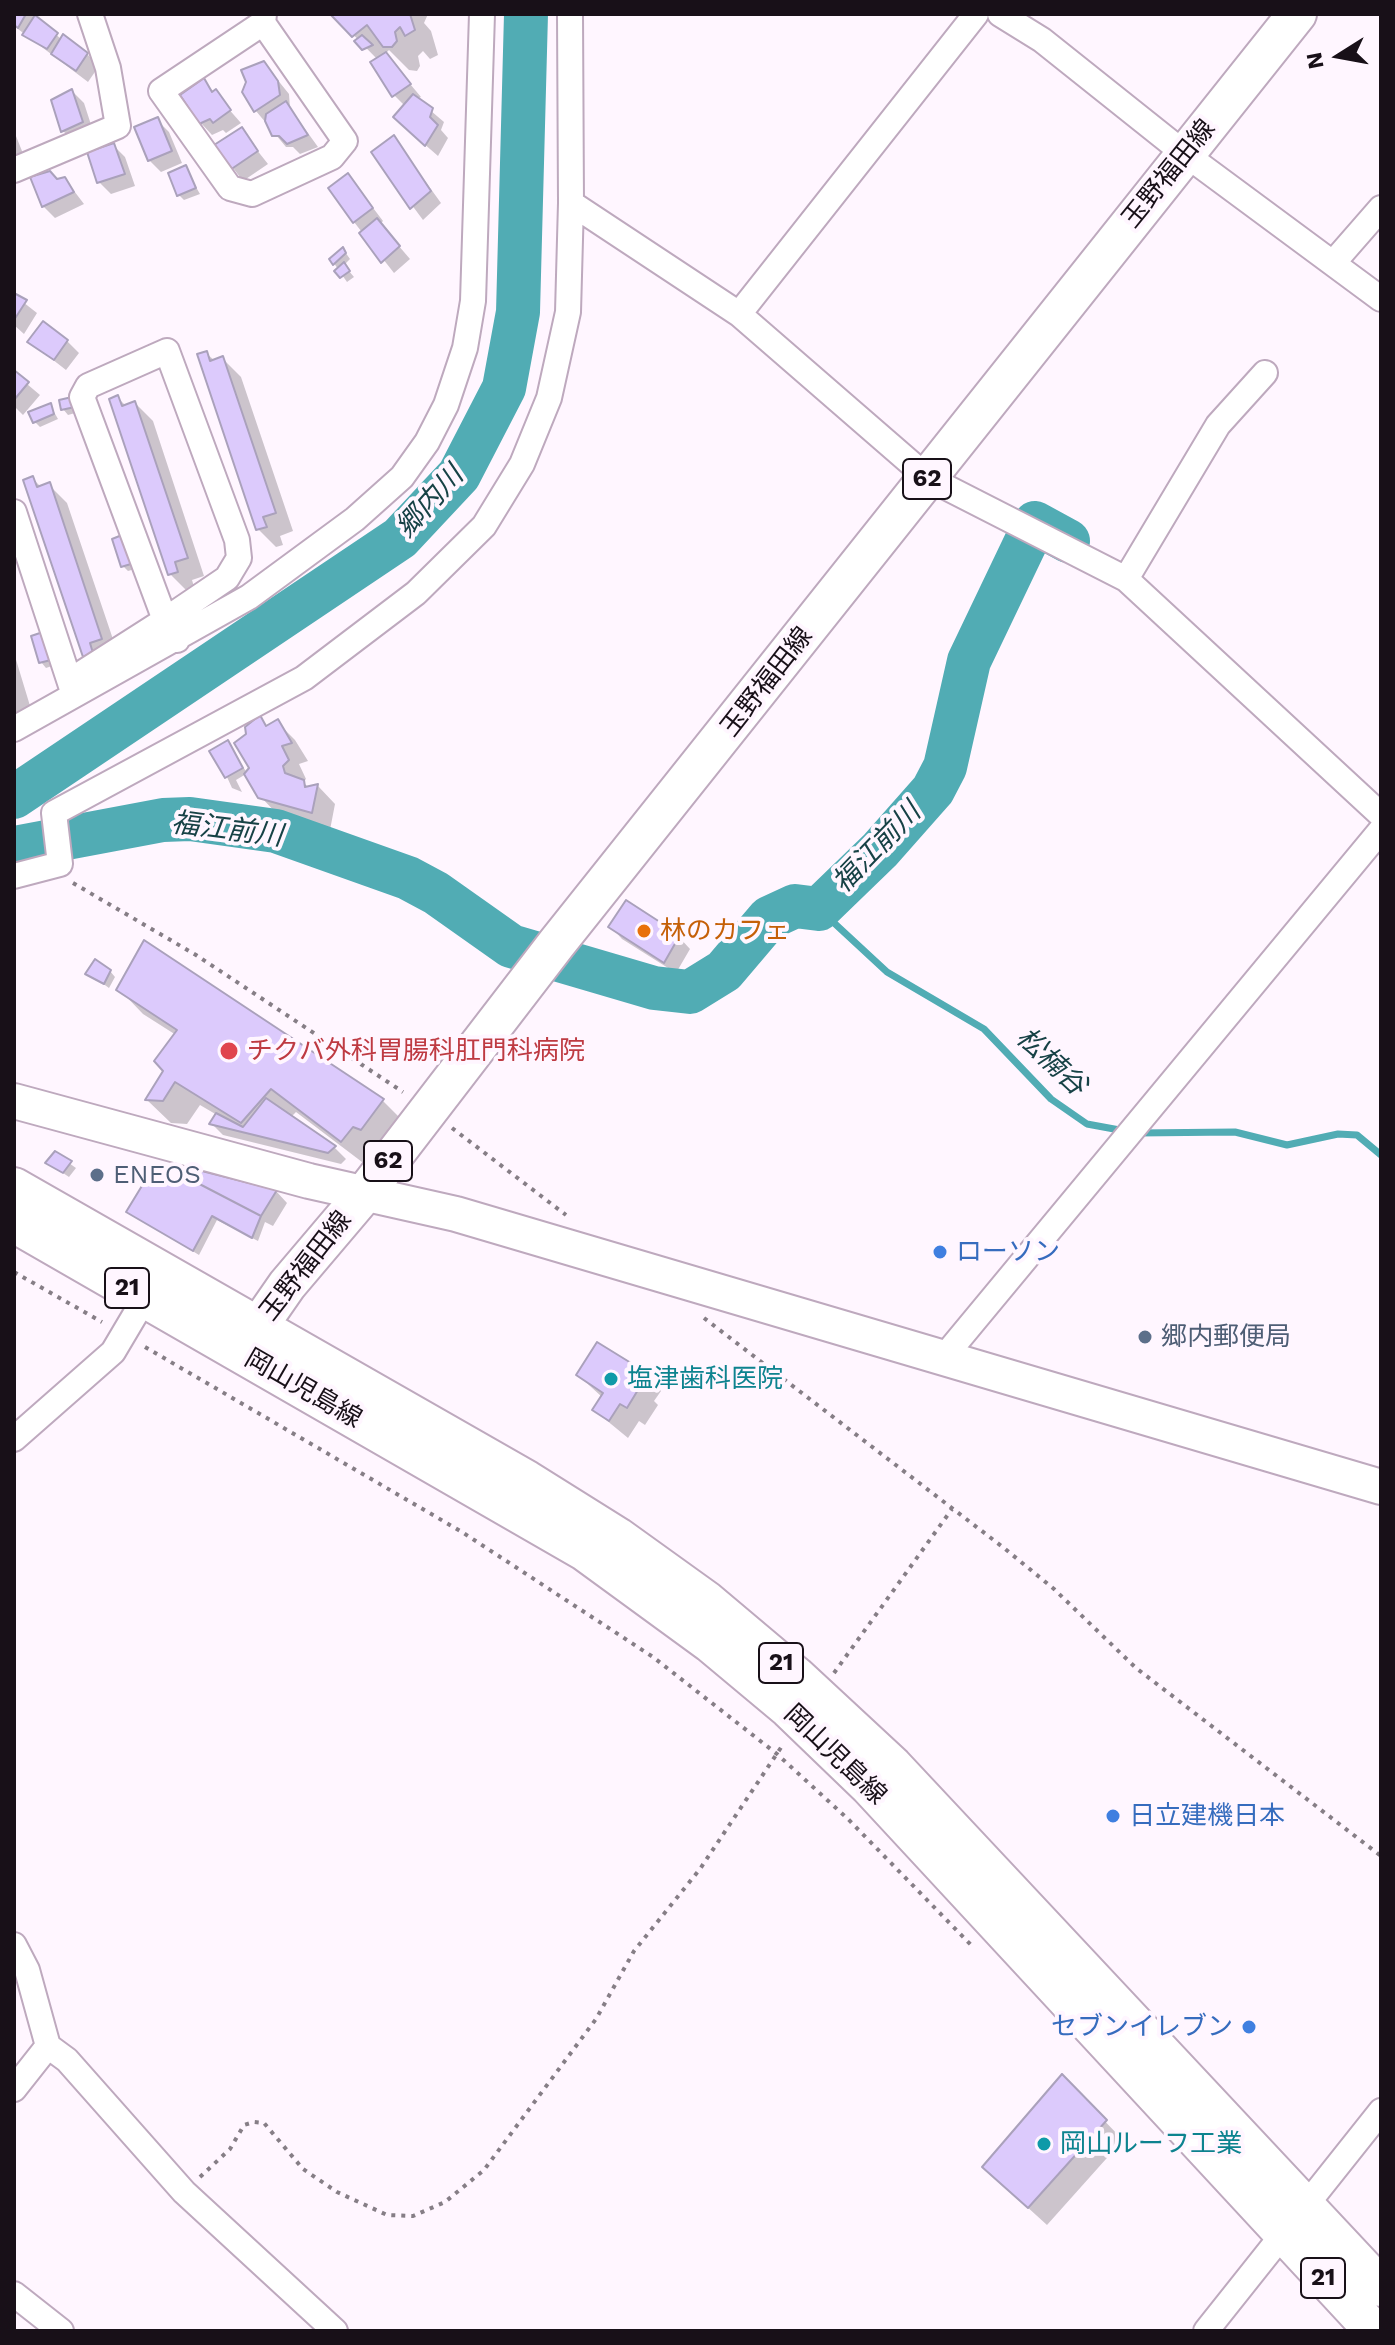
<!DOCTYPE html>
<html>
<head>
<meta charset="utf-8">
<style>
	body { margin:0 }
	#map { position:relative; width:1395px; height:2345px; overflow:hidden; background:#fff6ff; font-family:"Work Sans",sans-serif }
	canvas { display:block }
	.frame { position:absolute; inset:0; border:16px solid #181018; pointer-events:none }
	.north { position:absolute; left:1299px; top:16px; width:80px; height:80px; -webkit-text-stroke:6px #fff6ff; paint-order:stroke; rotate:259deg; font-size:22px; font-weight:700; line-height:32px; text-align:center; color:#181018 }
	.north::after { content:''; display:block; margin:auto; width:28px; height:36px; background:#181018; clip-path:polygon(50% 0,100% 100%,50% 72%,0 100%) }
</style>
</head>
<body>
<div id="map">
<canvas width="1395" height="2345"></canvas>
<div class="frame"></div>
<div class="north">N</div>
</div>
<script>
const ctx = document.querySelector('canvas').getContext('2d');
ctx.lineJoin = 'round';
function paint(path, color) {
  ctx.fillStyle = color;
  ctx.fill(path, 'evenodd');
}
function toPath(rows) {
  const path = new Path2D();
  for (const r of rows) {
    path.moveTo(r[0], r[1]);
    for (let i = 2; i < r.length; i += 2) path.lineTo(r[i], r[i + 1]);
  }
  return path;
}
function stroke(path, color, width, dash) {
  ctx.strokeStyle = color;
  ctx.lineWidth = width;
  ctx.lineCap = dash ? 'butt' : 'round';
  ctx.setLineDash(dash || []);
  ctx.stroke(path);
}
function write(font, color, halo, rows, align = 'center') {
  ctx.font = font + ' "Work Sans","Noto Sans JP",sans-serif';
  ctx.lineWidth = 8;
  ctx.setLineDash([]);
  ctx.textBaseline = 'middle';
  ctx.strokeStyle = halo;
  ctx.fillStyle = color;
  for (const [text, x, y, turn = 0] of rows) {
    ctx.save();
    ctx.translate(x, y);
    ctx.rotate((+turn || 0) * Math.PI / 180);
    ctx.textAlign = isNaN(turn) ? turn : align;
    if (halo) ctx.strokeText(text, 0, 0);
    ctx.fillText(text, 0, 0);
    ctx.restore();
  }
}
paint(toPath([
	[14,14,34,14,62,40,87,54,99,66,88,82,14,26],
	[333,14,428,14,424,23,431,31,438,55,430,59,423,51,418,56,420,66,417,71,409,70,389,50,385,54,421,97,417,99,444,122,441,130,448,138,438,156,407,129,405,106,394,95,378,60],
	[264,63,289,94,290,108,318,147,300,154,293,147,286,147,256,111,244,92],
	[204,81,241,123,226,133,223,130,212,135,201,123],
	[72,91,84,103,94,134,75,142,63,131],
	[157,120,169,132,182,163,161,172,149,160],
	[241,130,268,164,243,181,216,146],
	[14,131,28,166,14,173],
	[394,138,441,203,423,220,373,153],
	[113,145,125,157,135,186,111,194,99,182],
	[185,168,200,194,184,200,179,195],
	[348,175,383,221,380,224,410,259,394,273,354,222],
	[65,179,84,204,55,218,43,206,57,181],
	[343,249,350,259,344,265,354,277,347,282,331,259],
	[14,295,37,313,24,334,14,325],
	[67,341,79,353,66,370,30,342],
	[206,353,215,361,223,359,241,377,293,531,280,536,283,545,276,547,258,529],
	[14,373,40,395,23,415,14,406],
	[118,398,126,406,135,403,153,421,204,576,192,580,195,590,188,592,170,574],
	[71,399,79,412,68,415,63,409],
	[50,405,58,419,40,427,35,422],
	[33,479,41,487,49,485,67,503,119,657,102,674,84,656],
	[121,538,135,569,128,571,123,566],
	[34,637,55,665,46,668,41,662],
	[14,653,34,719,14,718],
	[260,718,268,727,277,722,295,740,308,761,299,764,306,779,303,782,309,788,318,786,335,804,330,830,278,815,260,796,246,774,236,780,242,792,232,788,227,777,228,743,247,773,251,768,249,735],
	[611,927,679,937,690,949,676,973,622,939],
	[145,942,383,1101,407,1125,366,1165,296,1112,291,1117,334,1147,346,1159,341,1164,223,1135,212,1124,217,1115,200,1105,187,1124,171,1123,147,1100,165,1070,176,1035,143,1014,119,989],
	[110,971,115,977,109,988,88,973],
	[56,1154,76,1168,69,1177,48,1163],
	[180,1188,276,1191,287,1203,273,1226,265,1222,258,1241,217,1220,199,1255,129,1212],
	[597,1345,643,1373,661,1391,654,1401,658,1405,645,1425,639,1421,628,1438,594,1410,602,1397,578,1375],
	[1062,2077,1123,2140,1047,2225,1003,2185]
]), '#0003');
stroke(toPath([
	[819,909,887,972,984,1029,1051,1099,1087,1124,1125,1131],
	[1137,1133,1235,1132,1287,1145,1338,1134,1357,1135,1381,1155]
]), '#51acb4', 7);
stroke(toPath([
	[14,797,400,538,459,475,504,388,518,312,526,14],
	[14,848,163,820,190,819,276,831,408,878,436,893,511,946,654,988,690,992,724,971,769,918,795,906,819,909,880,850,933,790,945,767,969,661,1035,523,1068,541]
]), '#51acb4', 44);
const building = toPath([
	[14,14,26,14,18,28,14,25,14,14],
	[330,14,410,14,415,30,405,36,400,27,395,32,397,41,392,47,383,47,367,25,352,37,330,14],
	[35,15,58,33,47,49,22,35,35,15],
	[63,34,88,53,76,71,51,54,63,34],
	[362,35,373,45,362,50,354,41,362,35],
	[386,52,411,84,392,97,370,62,386,52],
	[264,61,278,81,280,95,254,112,242,92,246,82,241,70,264,61],
	[204,78,212,92,216,89,231,110,213,123,210,119,199,124,180,95,204,78],
	[72,89,83,122,61,132,51,100,72,89],
	[413,94,433,108,430,117,438,125,425,146,393,117,413,94],
	[286,101,308,135,287,144,279,136,272,136,265,121,266,114,286,101],
	[158,117,172,151,148,161,134,127,158,117],
	[242,127,258,151,230,170,214,145,242,127],
	[394,135,431,191,410,209,371,152,394,135],
	[114,143,125,174,97,183,87,152,114,143],
	[186,165,196,188,177,196,168,173,186,165],
	[50,171,57,179,65,177,74,192,42,207,30,177,50,171],
	[348,173,373,208,353,223,328,188,348,173],
	[377,218,400,246,381,263,359,233,377,218],
	[343,247,346,253,333,265,329,259,343,247],
	[344,262,350,271,340,278,334,271,344,262],
	[14,293,27,300,14,320,14,293],
	[43,321,68,340,54,360,27,342,43,321],
	[207,351,210,361,223,356,276,513,263,517,267,527,256,530,197,354,207,351],
	[14,370,29,382,14,400,14,370],
	[118,395,122,406,135,401,188,558,175,562,178,572,168,575,109,399,118,395],
	[72,397,75,407,61,410,59,400,72,397],
	[51,403,54,414,33,423,28,412,51,403],
	[33,476,37,487,50,482,102,639,90,643,93,653,83,657,23,480,33,476],
	[122,535,131,564,121,567,112,539,122,535],
	[43,632,51,660,39,663,31,636,43,632],
	[260,715,266,726,278,719,292,743,282,746,289,760,283,766,285,773,304,780,305,787,318,784,312,813,258,798,244,774,249,768,234,743,246,734,245,727,260,715],
	[228,740,243,768,225,778,209,751,228,740],
	[626,900,680,935,664,963,608,927,626,900],
	[144,940,384,1099,361,1130,353,1127,341,1142,271,1089,241,1123,175,1082,163,1101,145,1100,163,1071,154,1061,177,1030,116,990,144,940],
	[95,959,111,970,104,984,85,974,95,959],
	[266,1098,336,1146,328,1153,209,1124,216,1113,243,1127,266,1098],
	[55,1151,72,1161,63,1173,45,1163,55,1151],
	[190,1168,277,1190,261,1216,186,1177,190,1168],
	[151,1171,179,1185,186,1177,261,1216,252,1238,212,1216,193,1251,126,1212,151,1171],
	[597,1342,644,1371,637,1383,641,1385,627,1408,620,1404,609,1421,592,1410,603,1393,576,1375,597,1342],
	[1062,2074,1107,2120,1028,2208,982,2167,1062,2074]
]);
paint(building, '#dccafc');
stroke(building, '#aaa1bb', 2);
const street = toPath([
	[570,14,571,203,739,314,928,478,1126,579,1381,815],
	[1000,14,1042,40,1185,154,1381,299],
	[263,23,161,91,230,188,252,194,332,157,345,141,263,23,264,14],
	[14,170,118,126,108,68,90,14],
	[1333,263,1381,208],
	[739,314,976,14],
	[14,512,74,695],
	[1126,579,1218,425,1265,373],
	[71,680,165,620,227,578,239,558,237,540,167,351,88,386,82,397,165,620,177,640],
	[14,729,249,597,355,519,402,477,427,442,446,405,465,348,473,301,482,14],
	[14,876,60,864,54,813,304,678,416,593,484,526,522,464,549,398,568,312,571,203],
	[944,1357,1381,830],
	[14,1439,113,1352,145,1298],
	[14,1945,27,1970,48,2046,67,2060,184,2192,335,2331],
	[14,2089,48,2046],
	[14,2294,61,2331],
	[1206,2331,1381,2111]
]);
const secondary = toPath([
	[14,1101,309,1181,456,1214,1381,1487]
]);
const primary = toPath([
	[14,1187,527,1480,618,1537,707,1601,796,1676,893,1766,1381,2287],
	[14,1223,584,1551,710,1643,789,1709,869,1786,1374,2331],
	[244,1347,287,1285,365,1193,557,943,1297,14]
]);
stroke(street, '#bea9be', 28);
stroke(secondary, '#bea9be', 38);
stroke(primary, '#bea9be', 42);
stroke(toPath([
	[73,883,196,955,403,1092],
	[452,1128,566,1215],
	[14,1272,102,1322],
	[704,1318,1004,1548,1054,1589,1136,1668,1381,1856],
	[145,1347,462,1532,653,1657,777,1754,848,1819,972,1946],
	[834,1673,952,1509],
	[200,2177,230,2149,244,2125,254,2122,264,2123,303,2169,337,2192,387,2215,413,2216,445,2202,484,2170,596,2019,634,1951,700,1869,784,1743]
]), '#867e86', 4, [4, 6]);
stroke(street, '#fff', 24);
stroke(secondary, '#fff', 34);
stroke(primary, '#fff', 38);
for (const [x, y, r, color] of [
	[644,931,8,"#e8710a"],
	[229,1051,10,"#e0444e"],
	[97,1175,8,"#5c6f8a"],
	[940,1252,8,"#3f7fe0"],
	[1145,1337,8,"#5c6f8a"],
	[611,1379,8,"#0f9aa8"],
	[1113,1816,8,"#3f7fe0"],
	[1249,2027,8,"#3f7fe0"],
	[1044,2144,8,"#0f9aa8"]
]) {
  const dot = new Path2D();
  dot.arc(x, y, r, 0, 2 * Math.PI);
  ctx.fillStyle = color;
  ctx.fill(dot);
  stroke(dot, '#fff6ff', 3);
}
for (const [x, y, w] of [
	[927,479,48],
	[388,1161,48],
	[127,1288,44],
	[781,1663,44],
	[1323,2278,44]
]) {
  const box = new Path2D();
  box.roundRect(x - w / 2, y - 20, w, 40, 6);
  ctx.fillStyle = '#fff6ff';
  ctx.fill(box);
  stroke(box, '#181018', 2);
}
write('bold 24px', '#181018', null, [
	["62",927,479],
	["62",388,1161],
	["21",127,1288],
	["21",781,1663],
	["21",1323,2278]
]);
write('26px', '#181018', '#fff6ff', [
	["玉野福田線",1169,174,-51],
	["玉野福田線",767,682,-52],
	["玉野福田線",306,1266,-52],
	["岡山児島線",303,1389,30],
	["岡山児島線",835,1755,44]
]);
write('26px', '#c56008', '#fff6ff', [
	["林のカフェ",660,931]
], 'left');
write('26px', '#be3a42', '#fff6ff', [
	["チクバ外科胃腸科肛門科病院",247,1051]
], 'left');
write('26px', '#4e5e75', '#fff6ff', [
	["ENEOS",113,1175],
	["郷内郵便局",1161,1337]
], 'left');
write('26px', '#366cbe', '#fff6ff', [
	["ローソン",956,1252],
	["日立建機日本",1129,1816],
	["セブンイレブン",1233,2027,"right"]
], 'left');
write('26px', '#0d838f', '#fff6ff', [
	["塩津歯科医院",627,1379],
	["岡山ルーフ工業",1060,2144]
], 'left');
write('italic 28px', '#174246', '#fff6ff', [
	["郷内川",430,502,-48],
	["福江前川",227,830,7],
	["福江前川",877,848,-46],
	["松楠谷",1051,1062,43]
]);
</script>
</body>
</html>
